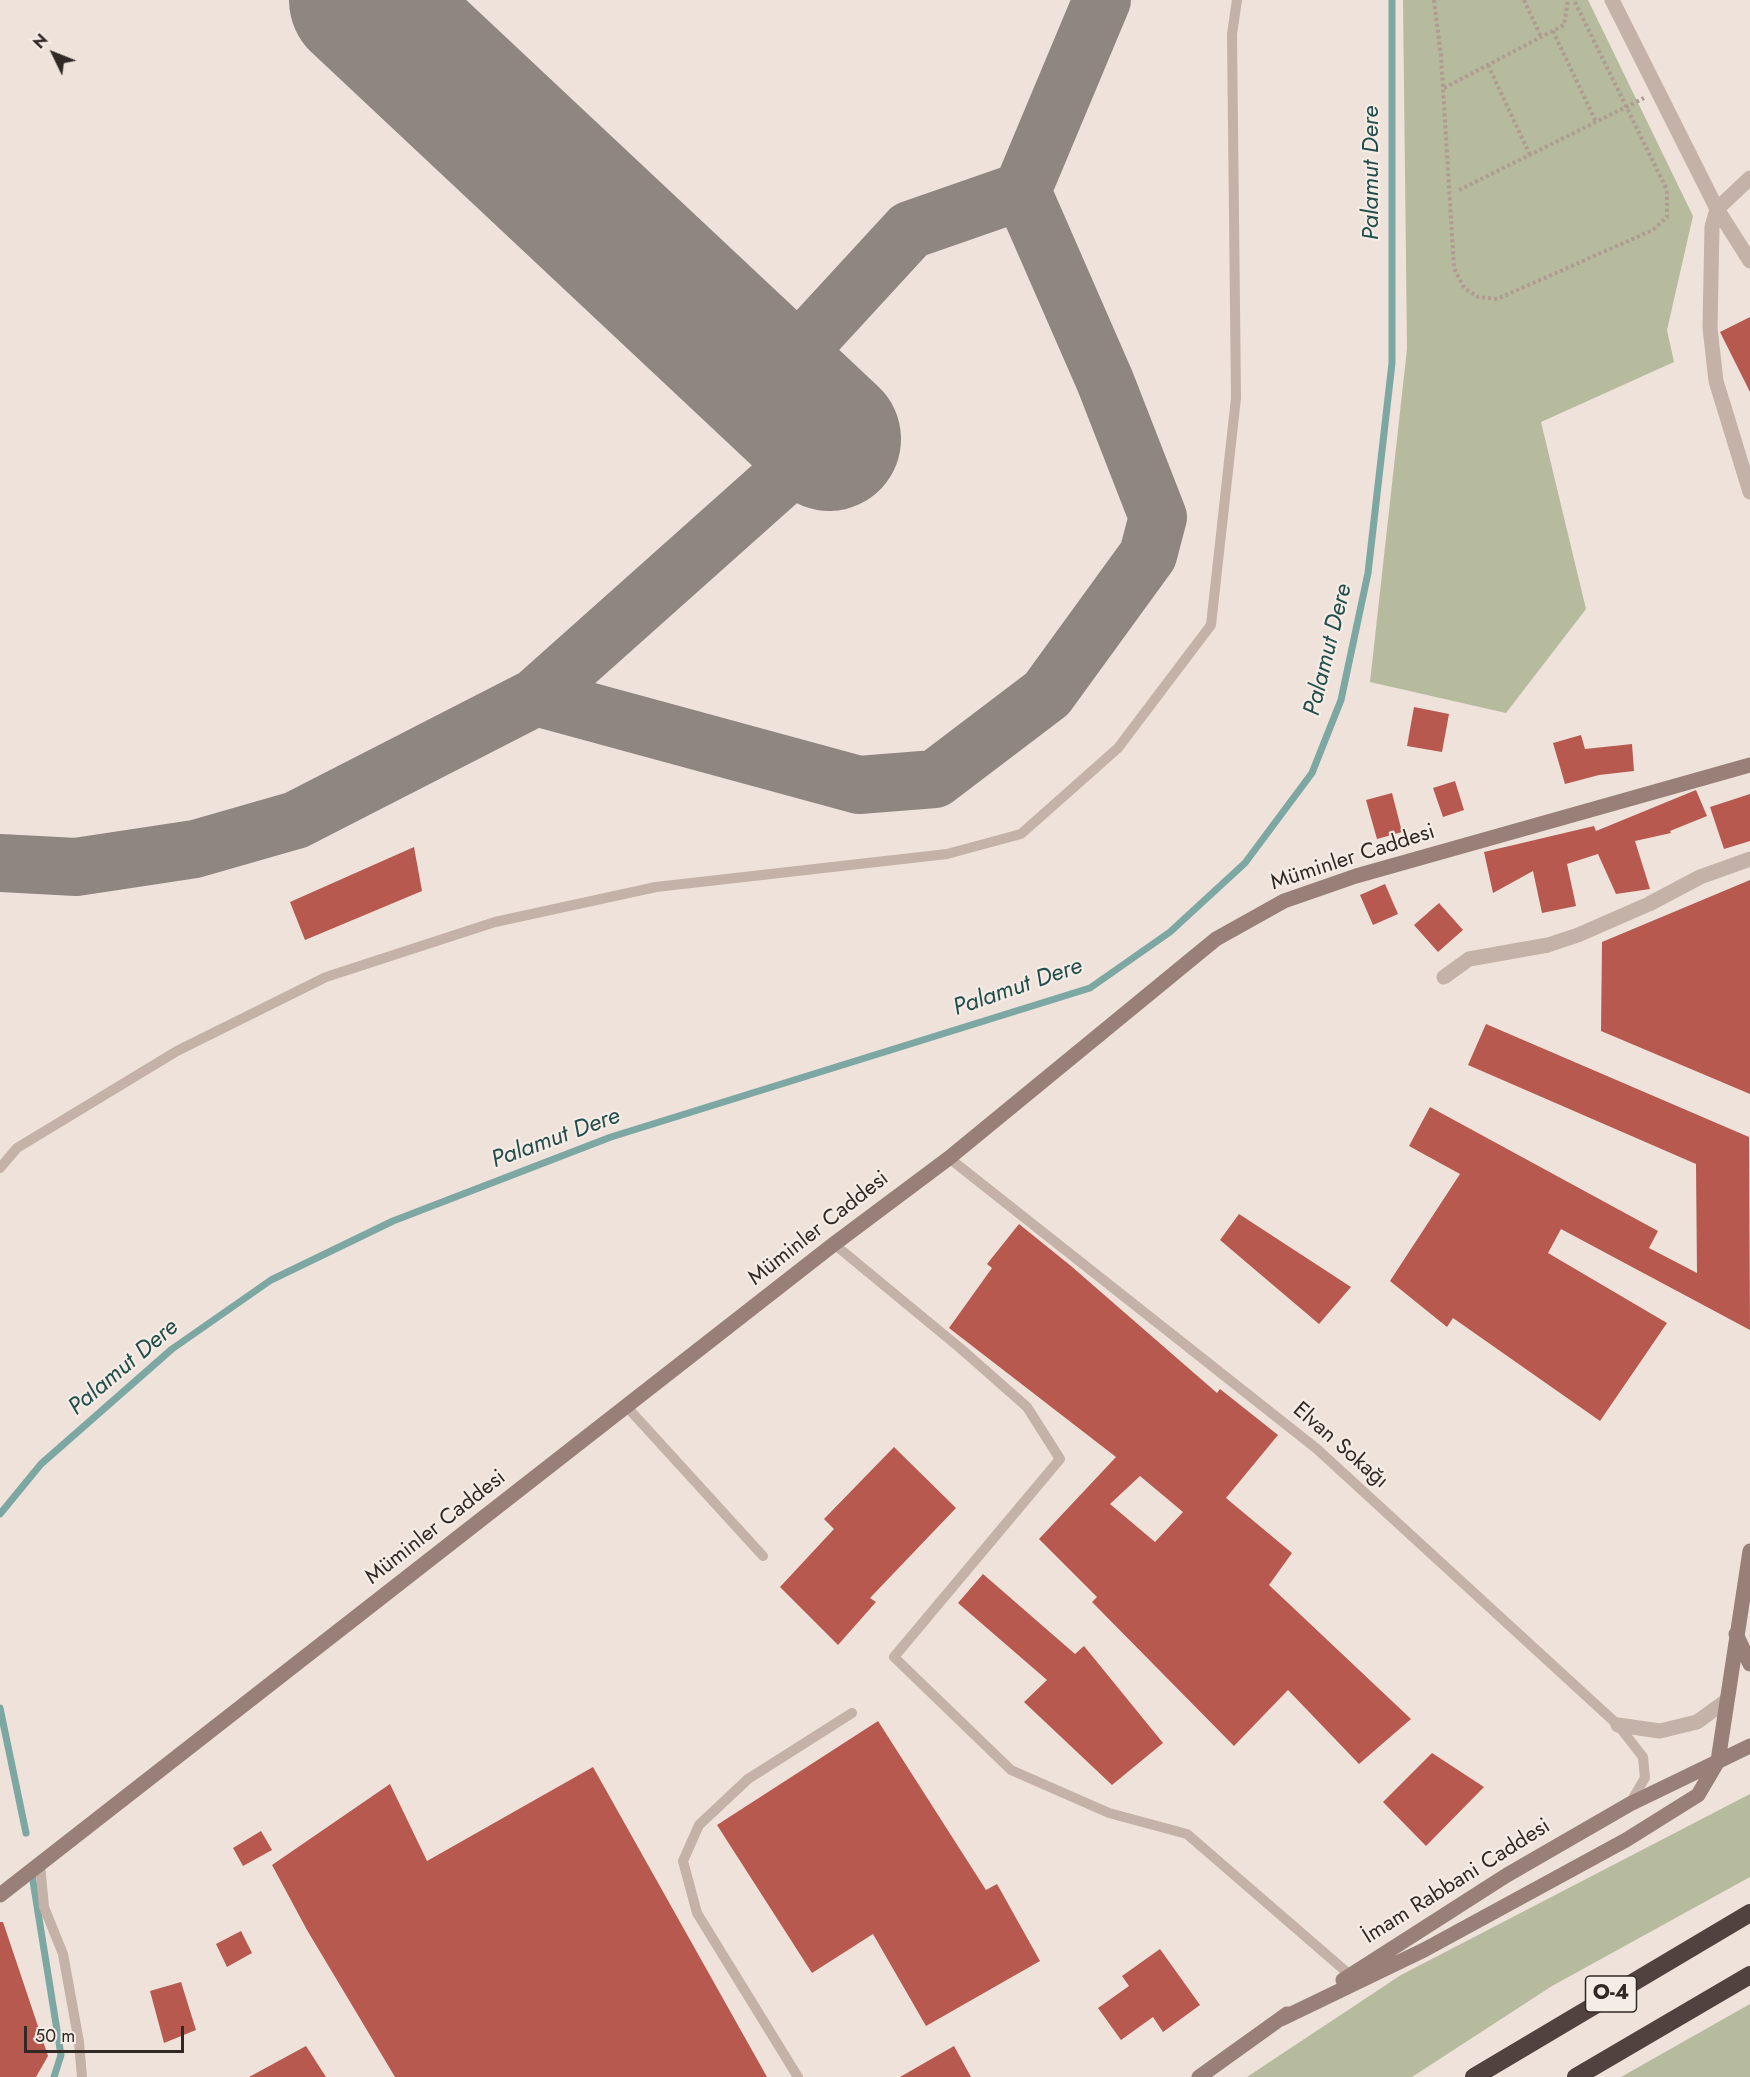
<!DOCTYPE html>
<html>
<head>
<meta charset="utf-8">
<style>
	body { margin:0 }
	#map { position:relative; width:1750px; height:2077px; overflow:hidden; background:#eee2da; font-family:Jost,sans-serif }
	canvas { display:block }
	.north { position:absolute; left:24px; top:24px; width:60px; height:60px; -webkit-text-stroke:4px #f6ece6; paint-order:stroke; rotate:313deg; font-size:16px; font-weight:700; line-height:24px; text-align:center; color:#322927 }
	.north::after { content:''; display:block; margin:auto; width:21px; height:27px; background:#322927; clip-path:polygon(50% 0,100% 100%,50% 72%,0 100%) }
	.scale { position:absolute; left:24px; top:2026px; width:160px; height:27px; box-sizing:border-box; border:3px solid #322927; border-top:0; padding-left:8px; font-size:18px; line-height:21px; white-space:nowrap; color:#322927; -webkit-text-stroke:4px #f6ece6; paint-order:stroke }
</style>
</head>
<body>
<div id="map">
<canvas width="1750" height="2077"></canvas>
<div class="north">N</div>
<div class="scale">50 m</div>
</div>
<script>
const ctx = document.querySelector('canvas').getContext('2d');
ctx.lineJoin = 'round';
function paint(path, color) {
  ctx.fillStyle = color;
  ctx.fill(path, 'evenodd');
}
function toPath(rows) {
  const path = new Path2D();
  for (const r of rows) {
    path.moveTo(r[0], r[1]);
    for (let i = 2; i < r.length; i += 2) path.lineTo(r[i], r[i + 1]);
  }
  return path;
}
function stroke(path, color, width, dash) {
  ctx.strokeStyle = color;
  ctx.lineWidth = width;
  ctx.lineCap = dash ? 'butt' : 'round';
  ctx.setLineDash(dash || []);
  ctx.stroke(path);
}
function write(font, color, halo, rows, align = 'center') {
  ctx.font = font + ' Jost,sans-serif';
  ctx.lineWidth = 4.5;
  ctx.setLineDash([]);
  ctx.textBaseline = 'middle';
  ctx.strokeStyle = halo;
  ctx.fillStyle = color;
  for (const [text, x, y, turn = 0] of rows) {
    ctx.save();
    ctx.translate(x, y);
    ctx.rotate((+turn || 0) * Math.PI / 180);
    ctx.textAlign = isNaN(turn) ? turn : align;
    if (halo) ctx.strokeText(text, 0, 0);
    ctx.fillText(text, 0, 0);
    ctx.restore();
  }
}
paint(toPath([
	[1403,0,1588,0,1693,216,1667,330,1674,362,1541,422,1586,609,1506,713,1370,682,1407,349],
	[1750,1794,1750,1877,1552,1986,1412,2077,1247,2077,1401,1975],
	[1750,2004,1750,2077,1621,2077]
]), '#b5bb9c');
stroke(toPath([
	[0,1514,41,1464,172,1349,271,1280,393,1221,611,1137,1090,988,1170,932,1245,863,1312,773,1341,700,1368,573,1392,363,1392,0],
	[0,1708,26,1833],
	[32,1875,61,2055,54,2077]
]), '#7ca7a3', 7);
stroke(toPath([
	[795,355,910,230,1022,191],
	[814,449,536,697,859,785,935,779,1047,694,1148,555,1158,517,1105,381,1022,191,1102,0],
	[0,863,76,867,195,849,296,820,536,697]
]), '#908680', 58);
stroke(toPath([
	[361,0,829,439]
]), '#908680', 144);
paint(toPath([
	[1750,317,1750,392,1720,332],
	[1414,707,1449,714,1442,752,1407,746],
	[1581,735,1585,749,1632,744,1634,771,1599,775,1565,784,1553,743],
	[1455,781,1464,810,1443,817,1433,788],
	[1696,790,1707,816,1670,831,1671,833,1635,841,1650,889,1616,894,1598,854,1567,864,1576,906,1542,913,1533,871,1493,893,1484,852,1594,826,1596,831],
	[1392,793,1402,832,1377,839,1366,800],
	[1750,794,1750,841,1724,849,1710,807],
	[414,847,422,891,305,940,290,902],
	[1750,880,1750,1094,1601,1031,1602,942],
	[1385,884,1398,914,1373,925,1360,895],
	[1439,903,1463,930,1438,952,1414,925],
	[1486,1024,1749,1137,1750,1330,1561,1229,1548,1253,1667,1323,1600,1421,1453,1318,1447,1327,1390,1281,1460,1174,1409,1146,1430,1107,1658,1231,1649,1248,1697,1273,1696,1164,1468,1065],
	[1239,1214,1351,1287,1319,1324,1220,1240],
	[1019,1224,1071,1266,1217,1393,1220,1389,1278,1435,1226,1498,1292,1553,1269,1585,1411,1719,1359,1764,1288,1690,1234,1746,1092,1602,1097,1597,1039,1539,1116,1457,949,1328,992,1268,987,1264],
	[1140,1476,1183,1512,1155,1542,1110,1504],
	[894,1447,956,1508,870,1598,876,1602,838,1645,780,1587,834,1529,824,1519],
	[983,1574,1075,1654,1084,1646,1163,1743,1112,1785,1024,1702,1047,1680,958,1603],
	[878,1721,986,1890,997,1884,1040,1961,926,2026,873,1934,812,1973,717,1825],
	[1432,1753,1484,1787,1426,1846,1383,1802],
	[593,1767,767,2077,395,2077,307,1930,272,1865,390,1784,427,1861],
	[261,1831,272,1850,243,1866,233,1848],
	[0,1922,3,1922,48,2056,36,2077,0,2077],
	[241,1931,252,1953,227,1967,216,1944],
	[1160,1949,1200,2005,1163,2032,1153,2017,1121,2040,1098,2008,1129,1986,1122,1976],
	[181,1982,196,2030,164,2043,150,1991],
	[306,2046,326,2077,249,2077],
	[954,2046,971,2077,900,2077]
]), '#b7594f');
stroke(toPath([
	[1434,0,1441,56,1454,268,1464,288,1478,297,1497,299,1653,230,1667,217,1667,190,1574,0],
	[1524,0,1541,37],
	[1553,31,1596,122],
	[1488,65,1530,155],
	[1444,88,1564,25,1568,0],
	[1459,190,1644,98]
]), '#b09b92', 4, [3, 3]);
stroke(toPath([
	[949,1158,1317,1449,1618,1725,1643,1757,1645,1778,1630,1803],
	[0,1168,17,1148,177,1051,326,977,495,922,656,887,947,854,1021,834,1118,748,1211,625,1236,398,1232,34,1237,0],
	[834,1244,960,1348,1027,1407,1060,1459,894,1657,1011,1770,1109,1813,1187,1834,1350,1975],
	[627,1407,763,1556],
	[40,1864,44,1907,63,1954,79,2042,82,2077],
	[798,2077,697,1913,683,1861,699,1825,748,1779,852,1713]
]), '#c4b1a8', 10);
stroke(toPath([
	[1612,0,1717,209,1750,261],
	[1750,178,1717,209,1712,227,1710,328,1716,381,1750,492],
	[1444,977,1469,959,1548,945,1578,935,1649,904,1700,877,1750,859],
	[1618,1725,1660,1731,1697,1722,1726,1701]
]), '#c4b1a8', 15);
stroke(toPath([
	[1736,1634,1750,1664],
	[0,1895,834,1244,949,1158,1216,939,1284,901,1356,876,1750,765],
	[1343,1980,1507,1875,1630,1804,1750,1746],
	[1281,2019,1424,1950,1626,1840,1698,1795,1718,1761,1750,1551],
	[1199,2077,1287,2014]
]), '#988079', 15);
stroke(toPath([
	[1474,2077,1750,1913],
	[1576,2077,1750,1975]
]), '#52423f', 18);
for (const [x, y, w] of [
	[1611,1994,51]
]) {
  const box = new Path2D();
  box.roundRect(x - w / 2, y - 18, w, 36, 4.5);
  ctx.fillStyle = '#f6ece6';
  ctx.fill(box);
  stroke(box, '#322927', 1.5);
}
write('bold 21px', '#322927', null, [
	["O-4",1611,1994]
]);
write('22px', '#322927', '#f6ece6', [
	["Müminler Caddesi",1353,858,-18],
	["Müminler Caddesi",819,1229,-38],
	["Elvan Sokağı",1340,1446,41],
	["Müminler Caddesi",436,1528,-38],
	["İmam Rabbani Caddesi",1457,1882,-32]
]);
write('italic 24px', '#224e4b', '#f6ece6', [
	["Palamut Dere",1372,173,-90],
	["Palamut Dere",1329,650,-76],
	["Palamut Dere",1018,988,-19],
	["Palamut Dere",556,1139,-20],
	["Palamut Dere",124,1368,-40]
]);
</script>
</body>
</html>
